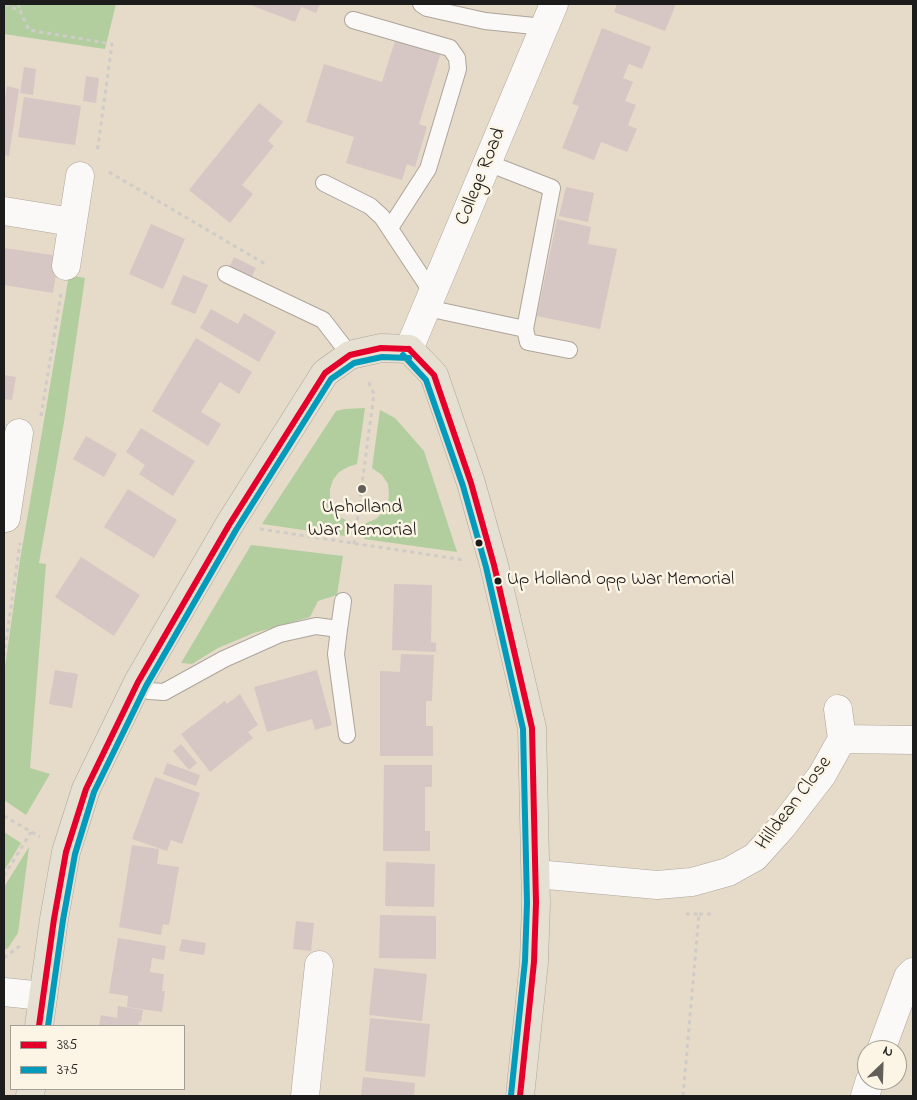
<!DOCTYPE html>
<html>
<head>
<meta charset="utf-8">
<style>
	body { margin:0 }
	#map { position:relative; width:917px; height:1100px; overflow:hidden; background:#e6dac9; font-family:"Indie Flower",sans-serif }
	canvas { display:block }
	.frame { position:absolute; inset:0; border:5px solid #1c1c1c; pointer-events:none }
	.legend { position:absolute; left:10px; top:1025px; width:175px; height:65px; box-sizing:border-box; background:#fcf5e5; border:1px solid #a29e95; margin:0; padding:6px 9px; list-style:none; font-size:15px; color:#1c1c1c }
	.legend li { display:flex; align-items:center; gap:10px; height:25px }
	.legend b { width:25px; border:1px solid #a29e95 }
	.north { position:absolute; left:857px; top:1040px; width:50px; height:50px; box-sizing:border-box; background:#fcf5e5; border:1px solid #a29e95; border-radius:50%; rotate:24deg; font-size:14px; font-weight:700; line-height:20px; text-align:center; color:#1c1c1c }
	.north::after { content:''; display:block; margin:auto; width:18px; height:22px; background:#635e59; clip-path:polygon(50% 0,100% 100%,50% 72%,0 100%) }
</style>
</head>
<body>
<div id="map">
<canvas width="917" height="1100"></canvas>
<div class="frame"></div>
<ul class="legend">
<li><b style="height:6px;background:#e4002b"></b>385</li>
<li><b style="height:6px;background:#039bbc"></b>375</li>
</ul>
<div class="north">N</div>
</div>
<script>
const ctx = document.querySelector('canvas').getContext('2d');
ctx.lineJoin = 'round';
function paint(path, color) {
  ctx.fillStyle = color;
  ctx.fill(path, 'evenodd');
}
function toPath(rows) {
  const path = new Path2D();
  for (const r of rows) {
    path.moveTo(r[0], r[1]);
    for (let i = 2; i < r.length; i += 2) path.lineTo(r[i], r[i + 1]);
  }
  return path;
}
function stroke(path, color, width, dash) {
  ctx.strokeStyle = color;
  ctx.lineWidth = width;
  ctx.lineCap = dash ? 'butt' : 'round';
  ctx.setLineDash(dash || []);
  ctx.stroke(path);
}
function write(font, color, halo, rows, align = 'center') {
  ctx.font = font + ' "Indie Flower",sans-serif';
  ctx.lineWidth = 5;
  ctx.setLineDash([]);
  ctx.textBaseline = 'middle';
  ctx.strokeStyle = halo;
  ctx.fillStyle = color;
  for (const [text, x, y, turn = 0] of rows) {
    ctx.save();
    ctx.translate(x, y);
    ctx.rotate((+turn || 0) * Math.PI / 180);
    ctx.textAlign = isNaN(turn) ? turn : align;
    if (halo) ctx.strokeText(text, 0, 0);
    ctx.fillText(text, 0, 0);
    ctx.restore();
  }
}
paint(toPath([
	[4,4,116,4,105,49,4,34],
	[69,275,85,278,64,422,39,563,46,564,30,768,50,774,26,815,4,800,4,674,20,560],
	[365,408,357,464,348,467,339,472,333,480,330,489,330,499,333,508,339,516,347,521,345,536,262,524,336,411,345,409],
	[380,410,395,418,424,451,457,552,364,539,366,523,376,519,383,512,388,504,389,494,388,484,382,475,372,468],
	[251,545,343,556,337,595,318,601,310,617,254,633,218,648,192,664,181,663],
	[4,832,21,843,4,871],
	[29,847,18,933,8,948,4,950,4,887]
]), '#b2ce9e');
paint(toPath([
	[248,4,320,4,316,13,301,7,295,22],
	[617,4,676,4,665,31,614,12],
	[602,28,651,47,642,69,629,64,623,78,633,82,625,101,636,105,628,125,637,129,627,152,601,142,594,160,562,148,579,106,572,104],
	[396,38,441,52,419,124,427,127,415,167,407,164,402,180,346,163,354,137,306,122,324,64,382,82],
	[24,67,36,69,33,95,20,93],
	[86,76,99,78,96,103,83,101],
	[7,86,19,89,9,156,4,155,4,106],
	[24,97,81,106,75,145,18,137],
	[259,103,283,122,268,141,274,146,242,185,253,194,230,223,189,190],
	[566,187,594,193,588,222,559,216],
	[557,219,591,227,588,244,617,249,600,329,537,316],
	[151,224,185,239,163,289,129,274],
	[4,248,59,256,53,293,4,285],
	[234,257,256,268,250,280,228,270],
	[183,275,208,285,195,314,171,304],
	[211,309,238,324,244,313,276,332,259,362,200,328],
	[196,338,252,372,239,394,220,382,201,412,221,424,208,446,152,411],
	[4,375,16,377,12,400,4,399],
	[141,428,195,461,173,496,139,474,145,465,126,452],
	[86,436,117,454,104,477,73,459],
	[128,489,177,520,154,558,104,527],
	[81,557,140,595,114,636,55,597],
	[394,584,432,585,431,642,436,643,436,652,392,650],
	[401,654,434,655,432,701,426,701,426,726,433,726,433,756,380,756,380,671,400,672],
	[55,670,78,674,72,708,49,704],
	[317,670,332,725,315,730,312,719,267,732,254,687],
	[240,694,258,725,248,732,253,738,210,772,181,734,225,701,227,704],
	[181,744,197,763,189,770,173,751],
	[167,763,200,775,196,786,163,774],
	[384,765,432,765,432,787,425,787,425,831,430,831,430,851,383,851],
	[155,777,200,793,182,844,171,840,167,851,132,839],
	[132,845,159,849,157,864,179,867,169,925,163,924,161,935,119,927],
	[386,862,435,864,434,907,385,906],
	[380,915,436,916,436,959,379,958],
	[296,921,314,923,311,951,293,949],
	[118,938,166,946,164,960,152,958,150,972,164,974,162,991,165,991,162,1012,127,1007,128,996,109,993],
	[182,939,206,943,204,955,179,951],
	[374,968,427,974,422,1021,369,1015],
	[118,1006,143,1010,141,1022,139,1021,138,1026,99,1026,101,1015,117,1018],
	[370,1018,430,1024,425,1077,365,1071],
	[363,1077,415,1083,414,1096,361,1096]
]), '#d6c7c4');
const service = toPath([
	[421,4,427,8,485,21,544,27],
	[353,20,450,48,457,58,458,69,428,169,390,228],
	[488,163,552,188,525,329,528,342,569,350],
	[324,183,370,206,382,217,433,294],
	[226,274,323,320,350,355],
	[427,308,525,329],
	[339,629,343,601],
	[138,682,149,691,164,692,224,659,280,634,316,626,339,629,336,654,347,735]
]);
const minor = toPath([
	[4,211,72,222],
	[66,266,80,176],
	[6,518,19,433],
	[842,739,913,740],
	[536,874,657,885,692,882,728,872,755,857,782,827,822,775,842,739,838,709],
	[4,992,43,996],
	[881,1050,908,977,913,972],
	[305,1096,319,965],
	[865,1096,870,1080]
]);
const tertiary = toPath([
	[409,349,554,4]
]);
const primary = toPath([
	[39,1026,54,919,66,852,86,789,138,682,229,525,325,373,350,355,381,348,409,349,434,375,471,483,494,565,532,728,536,903,534,962,520,1096],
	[30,1096,31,1089]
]);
stroke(service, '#ada59b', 18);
stroke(minor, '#ada59b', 29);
stroke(tertiary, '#ada59b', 29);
stroke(primary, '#ada59b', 29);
stroke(toPath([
	[5,4,20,11,29,30,112,44,97,153],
	[18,4,20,11],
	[109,172,265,264],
	[41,416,61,294],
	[260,529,464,560],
	[354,544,374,394,368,381],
	[4,656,20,543],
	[4,816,40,837],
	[4,876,31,832],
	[699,914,715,914],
	[4,958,21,945],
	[683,1096,699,914,686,914]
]), '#cfccc8', 3, [4, 4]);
stroke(service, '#fbf9f7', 16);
stroke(minor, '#fbf9f7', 28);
stroke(tertiary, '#fbf9f7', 28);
stroke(primary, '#e6e0d2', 28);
stroke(toPath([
	[409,349,434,375,471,483,494,565,532,728,536,903,534,962,520,1096],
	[39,1026,54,919,66,852,86,789,138,682,229,525,325,373,350,355,381,348,409,349]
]), '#e4002b', 6);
stroke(toPath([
	[403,355,426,380,463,486,486,567,523,729,527,903,525,961,511,1095],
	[48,1026,63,920,75,854,94,792,146,686,236,530,331,379,354,363,382,357,409,358]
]), '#039bbc', 6);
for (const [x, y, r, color] of [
	[362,489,5,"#635e59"],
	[479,543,4.5,"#1c1c1c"],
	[498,581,4.5,"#1c1c1c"]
]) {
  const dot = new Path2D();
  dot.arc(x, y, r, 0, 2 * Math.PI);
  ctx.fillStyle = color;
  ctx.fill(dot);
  stroke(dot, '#fcf5e5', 2);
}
write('19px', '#1c1c1c', '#fcf5e5', [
	["Up Holland opp War Memorial",507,581]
], 'left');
write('20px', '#1c1c1c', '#fcf5e5', [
	["College Road",482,177,-68],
	["Hilldean Close",795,804,-53]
]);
write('20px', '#1c1c1c', '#fcf5e5', [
	["Upholland",362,509],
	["War Memorial",362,532]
]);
</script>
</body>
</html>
